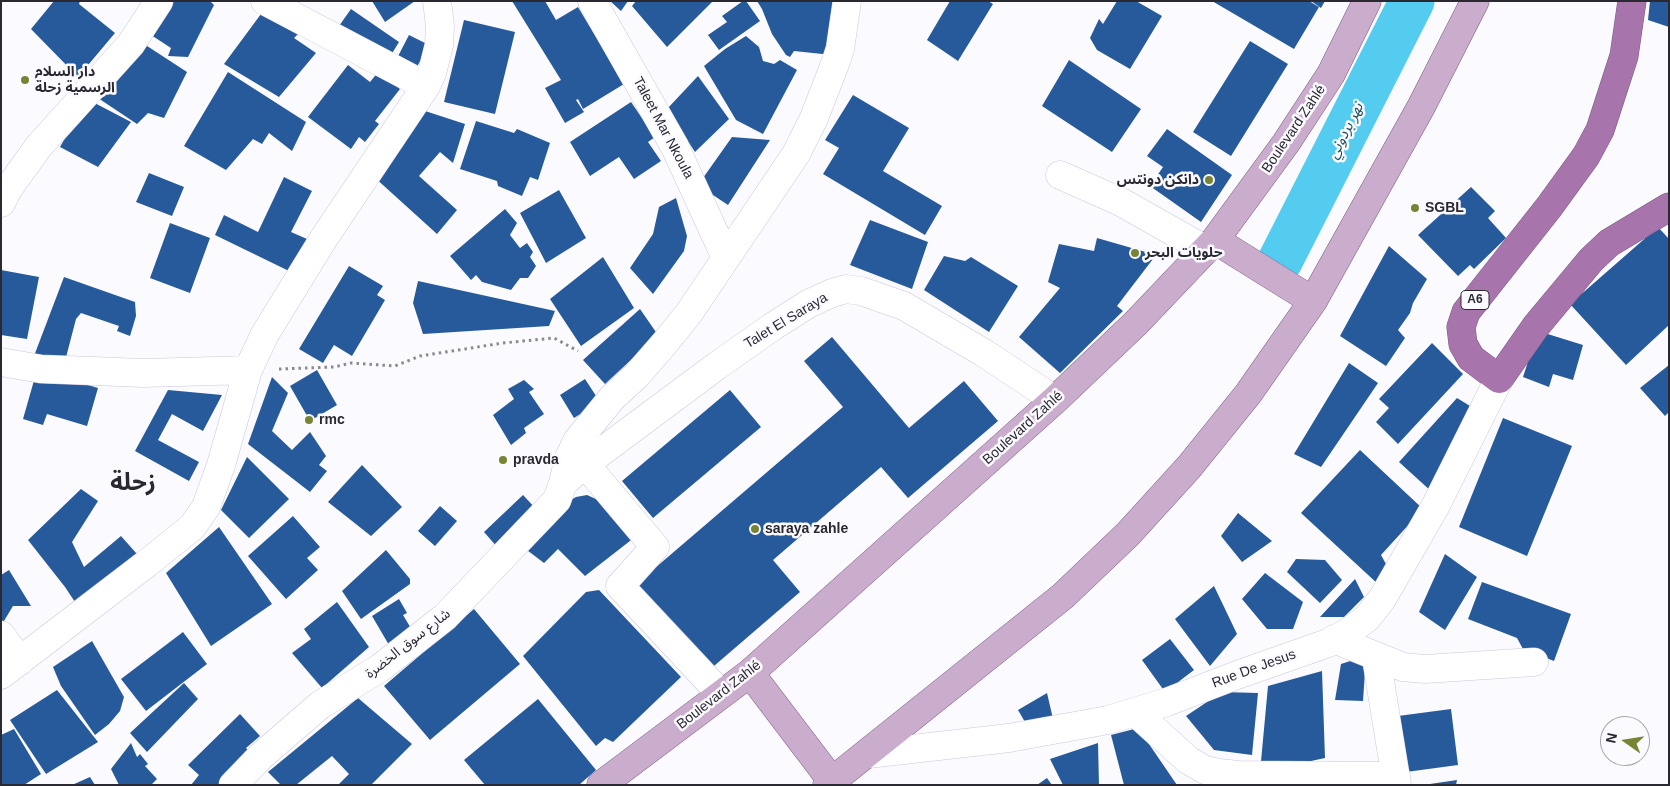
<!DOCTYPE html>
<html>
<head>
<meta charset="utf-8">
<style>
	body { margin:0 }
	#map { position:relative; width:1670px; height:786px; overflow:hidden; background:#fbfaff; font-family:Arial,sans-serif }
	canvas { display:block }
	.frame { position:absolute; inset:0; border:2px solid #2a2932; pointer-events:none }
	.north { position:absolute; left:1600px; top:716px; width:50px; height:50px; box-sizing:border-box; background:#fbfaff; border:1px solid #a7a6ad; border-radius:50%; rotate:283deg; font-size:14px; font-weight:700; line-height:20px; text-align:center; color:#2a2932 }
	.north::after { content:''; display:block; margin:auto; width:18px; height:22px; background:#768433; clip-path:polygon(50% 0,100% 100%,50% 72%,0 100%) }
</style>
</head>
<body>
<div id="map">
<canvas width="1670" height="786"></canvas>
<div class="frame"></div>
<div class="north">N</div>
</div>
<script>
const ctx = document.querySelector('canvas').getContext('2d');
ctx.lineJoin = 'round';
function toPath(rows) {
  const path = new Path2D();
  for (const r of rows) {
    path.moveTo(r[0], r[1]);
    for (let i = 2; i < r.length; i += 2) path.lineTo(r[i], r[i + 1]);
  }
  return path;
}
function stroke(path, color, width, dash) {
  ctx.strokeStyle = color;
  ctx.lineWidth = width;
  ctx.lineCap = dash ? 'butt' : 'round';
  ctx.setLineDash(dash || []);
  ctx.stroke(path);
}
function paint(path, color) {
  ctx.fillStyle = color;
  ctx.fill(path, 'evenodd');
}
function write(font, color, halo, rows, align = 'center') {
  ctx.font = font + ' Arial,"Noto Sans Arabic",sans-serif';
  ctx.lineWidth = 5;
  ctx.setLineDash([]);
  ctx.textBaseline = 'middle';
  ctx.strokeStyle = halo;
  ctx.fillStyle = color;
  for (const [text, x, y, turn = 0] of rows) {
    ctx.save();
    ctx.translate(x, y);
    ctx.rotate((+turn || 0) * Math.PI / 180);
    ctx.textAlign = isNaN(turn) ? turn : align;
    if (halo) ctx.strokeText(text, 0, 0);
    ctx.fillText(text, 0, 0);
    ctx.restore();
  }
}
stroke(toPath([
	[1280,261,1412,1]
]), '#53ccf0', 45);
paint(toPath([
	[54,1,80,1,79,4,115,33,78,77,31,29],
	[169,1,210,1,214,5,188,57,168,56,171,48,148,33],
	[372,1,415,1,385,22],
	[512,1,545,1,556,20,578,7,624,84,583,109,578,99,576,100,584,112,565,123,545,88,561,80],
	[610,1,628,1,621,11],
	[636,1,713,1,667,47,632,6],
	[743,1,746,1,760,21,719,50,708,35,727,22,722,16],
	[757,1,837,1,832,55,794,51,790,57,786,55,772,34,762,9],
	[950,1,988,1,993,4,958,61,927,40],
	[1117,1,1136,1,1162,16,1130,69,1097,50,1090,38,1099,19,1103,24],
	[1212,1,1309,1,1319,7,1294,49],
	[1311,1,1325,1,1321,8],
	[1650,1,1669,1,1669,27,1648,20],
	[351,9,399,42,388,60,339,26],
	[261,14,299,33,294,38,316,53,279,97,224,64],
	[464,20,515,32,495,114,444,102],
	[409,35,429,45,413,74,394,64],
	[746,36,759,47,763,61,774,64,780,60,797,70,763,134,736,120,704,66,725,49],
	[1250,41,1288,64,1231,156,1193,132],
	[144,44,187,72,164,118,148,113,137,124,98,98],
	[1069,60,1141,109,1112,152,1042,106],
	[348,65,370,82,379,71,400,89,375,121,379,124,365,142,359,137,351,149,308,117],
	[228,72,306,122,292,151,269,133,262,144,253,139,226,170,184,146],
	[698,76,729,119,695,152,667,109],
	[853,95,909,128,883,171,942,206,925,235,823,174,839,148,825,140],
	[87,99,131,122,98,167,60,147],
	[631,102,655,137,648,142,661,161,634,179,619,157,590,176,570,142],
	[419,109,465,124,453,163,440,152,419,176,457,210,437,234,373,176],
	[476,121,514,133,517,129,550,143,538,180,530,177,522,196,498,186,497,181,460,169],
	[1167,129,1232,175,1201,222,1150,186,1163,167,1147,156],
	[732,137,770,140,728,205,698,185],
	[149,173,184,187,172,216,136,202],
	[284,177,312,191,291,232,307,239,291,272,215,235,224,215,258,232],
	[1471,187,1495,211,1488,218,1506,238,1474,269,1470,265,1458,276,1418,235],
	[559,190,586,238,546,263,520,213],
	[676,198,687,236,684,251,653,294,630,268,653,234,659,207],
	[505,209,517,223,510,235,520,248,527,243,533,252,530,257,536,266,528,278,520,278,511,290,482,282,476,275,471,280,450,256],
	[870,220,928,242,912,289,850,265],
	[170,223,210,238,190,293,150,278],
	[1658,227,1669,239,1669,325,1626,365,1570,304],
	[1097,238,1156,255,1117,306,1123,311,1060,373,1019,337,1060,288,1048,282,1059,244,1094,251],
	[1389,246,1427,279,1413,303,1410,313,1398,330,1405,338,1386,366,1340,336],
	[944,256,965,261,971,257,1018,286,989,332,924,290],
	[603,257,634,308,581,346,550,299],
	[349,266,383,286,377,295,385,300,352,356,334,345,323,363,299,349],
	[1,270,39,277,27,339,1,335],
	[64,277,135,302,136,316,130,336,117,331,119,326,81,313,76,319,64,365,34,356],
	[418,281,555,311,549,326,423,334,413,303],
	[640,309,658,335,605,384,583,360],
	[1538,331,1583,345,1573,380,1553,374,1549,387,1523,377],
	[832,337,909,428,964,381,998,421,908,498,881,467,773,560,800,592,707,672,634,586,843,407,804,361],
	[1432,343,1463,374,1398,444,1376,422,1389,408,1379,399],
	[1349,363,1378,383,1321,467,1294,454],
	[1669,365,1669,412,1665,416,1640,388],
	[37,370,98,388,87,426,47,414,43,425,23,419],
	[317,370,337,405,310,421,290,386],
	[272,377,288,393,272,431,292,450,310,432,326,456,319,465,327,471,310,492,248,444],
	[585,379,600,402,574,418,560,395],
	[524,380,534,389,529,392,544,414,524,428,526,433,511,445,493,415,514,399,508,389],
	[168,390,222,395,203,431,172,414,158,440,199,462,189,481,135,451],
	[730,390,761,427,653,518,622,481],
	[1457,398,1470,406,1432,492,1399,462],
	[1503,418,1572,446,1527,556,1459,527],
	[1360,450,1423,509,1381,555,1386,564,1379,585,1301,513],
	[247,457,289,499,249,538,221,510],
	[362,465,402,507,371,536,328,502],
	[81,489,98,501,72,542,84,567,121,536,144,562,81,611,65,587,28,540],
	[523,495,538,511,498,548,484,532],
	[587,495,598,500,635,537,585,576,558,549,544,563,519,544,564,504,576,497],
	[440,506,457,521,435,546,418,531],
	[1238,513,1272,541,1242,562,1221,536],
	[293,516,320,547,307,558,318,570,286,599,248,556],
	[219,527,272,604,211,646,166,573],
	[386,550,410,579,410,584,361,619,342,591],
	[1445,554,1477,577,1445,630,1419,612],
	[1296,559,1325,560,1342,580,1320,603,1287,572],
	[9,570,31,606,13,606,1,626,1,575],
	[1265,573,1303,602,1293,629,1267,629,1242,599],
	[1355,579,1364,597,1344,617,1320,617],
	[1482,582,1571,614,1554,661,1523,649,1517,638,1468,619],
	[1214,586,1237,634,1210,666,1175,619],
	[599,590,681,677,613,742,605,738,596,746,523,656,586,592],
	[399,599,407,613,403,615,412,630,389,645,372,616],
	[337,602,369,647,322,688,292,653,311,639,304,629],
	[474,609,520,664,430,740,384,686],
	[183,632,207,664,146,711,121,679],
	[1170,639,1194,670,1165,692,1142,660],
	[92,641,124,697,120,711,109,724,95,735,61,686,53,667],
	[1366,656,1363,701,1335,700,1341,664],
	[1322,671,1325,758,1260,772,1268,686],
	[184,683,198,699,147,752,130,733],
	[57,690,98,742,46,774,10,720],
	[1222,692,1258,693,1252,755,1214,750,1186,716],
	[1047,693,1054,723,1029,729,1018,710],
	[358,698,412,744,371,785,338,785,349,774,332,756,296,785,281,785,268,772],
	[538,699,596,770,579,785,485,785,464,760],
	[1451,709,1458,765,1406,772,1398,716],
	[240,714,260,736,246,748,250,753,218,785,191,785,199,775,188,765],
	[1138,728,1177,785,1124,785,1111,735],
	[14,729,41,774,24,785,1,785,1,735],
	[131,743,137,757,140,754,148,764,145,766,157,779,151,785,119,785,111,769],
	[1098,743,1099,785,1063,785,1050,759],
	[90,777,95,785,72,785],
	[1047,778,1052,785,1037,785],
	[1457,780,1456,785,1430,785,1430,784]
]), '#265a9a');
const minor = toPath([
	[265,1,426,86],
	[592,1,675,147,726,258],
	[1060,175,1121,202,1206,250],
	[1,203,8,189,39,146,131,44,159,1],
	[1,362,41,369,144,373,248,370],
	[585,464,655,547,620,586,721,694],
	[563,483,585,464,718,365,772,327,808,304,832,293,846,289,861,291,904,306,984,353,1055,400],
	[1,635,20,661],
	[1334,639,1403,667,1425,669,1534,662],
	[1376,657,1397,785],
	[1,675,146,564,192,527,206,507,221,465,248,370,265,334,324,238,426,86,432,73,439,45,440,26,437,1],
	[1135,712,1188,760,1205,770,1219,773,1238,775,1396,776],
	[868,754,1009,738,1108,720,1167,702,1237,675,1328,643,1347,633,1367,618,1382,599,1435,507,1499,379],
	[233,785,260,757,320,705,380,668,445,617,557,500,563,483,569,458,577,441,612,398,636,376,664,344,689,313,796,154,814,118,835,64,840,49,847,1]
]);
const major = toPath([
	[1215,240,1313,301],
	[750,673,832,781],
	[601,785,750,673,1055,400,1136,323,1215,240,1286,143,1331,74,1367,1],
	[827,785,1063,596,1128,534,1189,467,1248,394,1313,301,1421,107,1475,1]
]);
const highway = toPath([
	[1632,1,1624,56,1600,130,1586,156,1549,207,1466,312,1461,327,1463,344,1471,358,1499,379,1536,326,1591,260,1609,243,1669,207]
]);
stroke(minor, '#c9c7de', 29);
stroke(major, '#7b5a81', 29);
stroke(highway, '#7b5a81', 29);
stroke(toPath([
	[279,369,334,367,351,363,395,366,420,356,503,343,554,338,578,351]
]), '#8a8990', 3, [2.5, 4]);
stroke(minor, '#fff', 28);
stroke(major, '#caaccd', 28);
stroke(highway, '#a775ac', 28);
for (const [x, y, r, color] of [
	[25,80,5,"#768433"],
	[1209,180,5,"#768433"],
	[1415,208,5,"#768433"],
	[1135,253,5,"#768433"],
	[309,420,5,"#768433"],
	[503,460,5,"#768433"],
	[755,529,5,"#768433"]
]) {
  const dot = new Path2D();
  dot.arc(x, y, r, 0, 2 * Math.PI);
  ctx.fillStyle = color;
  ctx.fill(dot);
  stroke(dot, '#fbfaff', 2);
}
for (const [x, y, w] of [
	[1475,300,28]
]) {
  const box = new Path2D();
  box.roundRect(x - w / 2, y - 9.5, w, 19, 4);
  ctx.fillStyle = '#fbfaff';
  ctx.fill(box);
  stroke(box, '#2a2932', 1);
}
write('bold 12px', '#2a2932', null, [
	["A6",1475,300]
]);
write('bold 14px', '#2a2932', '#fbfaff', [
	["دار السلام",35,72],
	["الرسمية زحلة",35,88],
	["دانكن دونتس",1199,180,"right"],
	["SGBL",1425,208],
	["حلويات البحر",1145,253],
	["rmc",319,420],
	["pravda",513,460],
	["saraya zahle",765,529]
], 'left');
write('14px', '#2a2932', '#fbfaff', [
	["Taleet Mar Nkoula",663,128,62],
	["Boulevard Zahlé",1294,129,-56],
	["Talet El Saraya",786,321,-31],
	["Boulevard Zahlé",1023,428,-42],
	["شارع سوق الخضرة",408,644,-38],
	["Rue De Jesus",1254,669,-20],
	["Boulevard Zahlé",719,695,-38]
]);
write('italic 15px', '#1e5160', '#fbfaff', [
	["نهر بردوني",1346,131,-63]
]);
write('bold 24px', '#2a2932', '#fbfaff', [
	["زحلة",133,483]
]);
</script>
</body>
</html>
